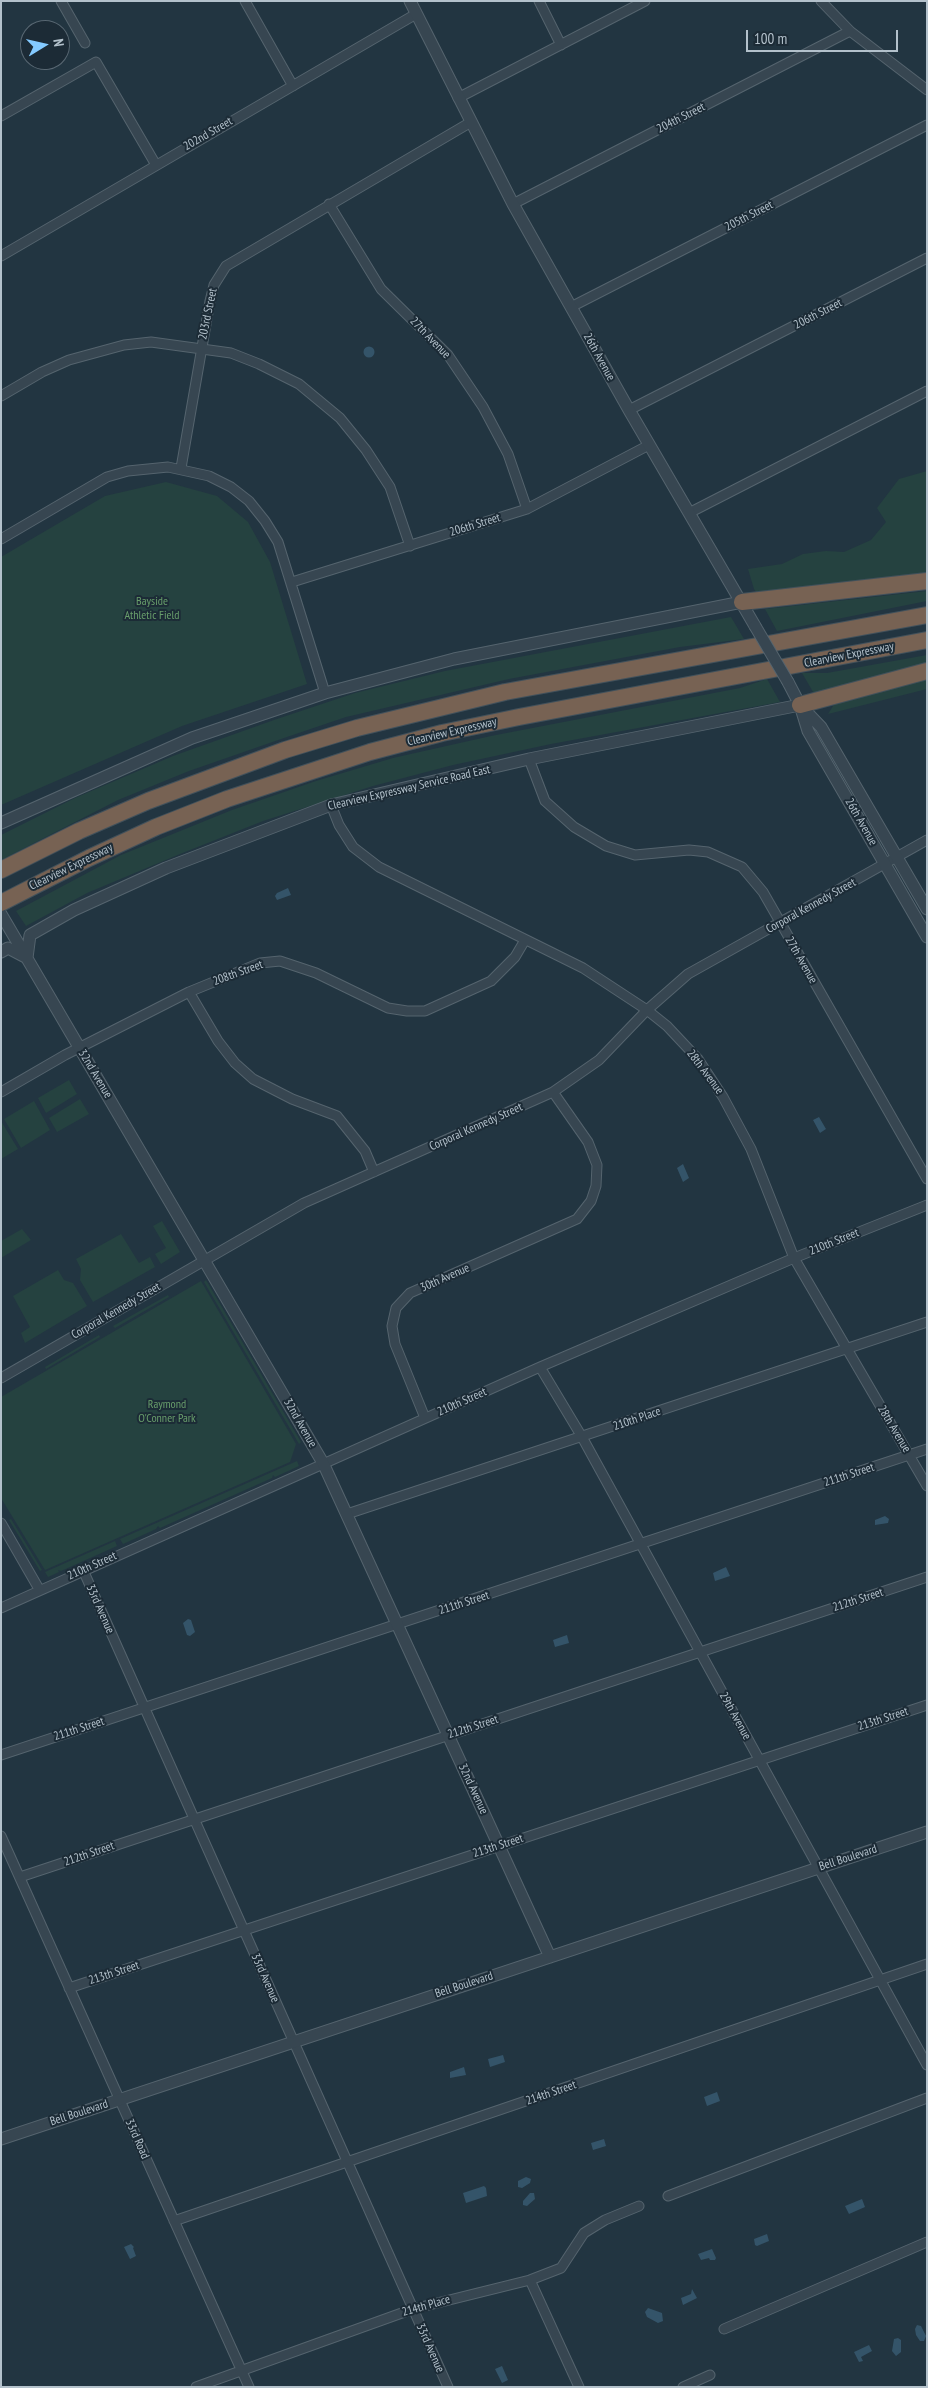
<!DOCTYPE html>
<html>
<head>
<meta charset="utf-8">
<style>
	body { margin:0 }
	#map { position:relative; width:928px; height:2388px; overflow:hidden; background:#223541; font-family:"PT Sans Narrow",sans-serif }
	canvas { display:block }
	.frame { position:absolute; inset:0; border:2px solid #b3c1cb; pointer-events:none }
	.north { position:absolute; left:20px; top:20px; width:50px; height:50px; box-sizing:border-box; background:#1c2b36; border:1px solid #586772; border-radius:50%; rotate:81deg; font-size:14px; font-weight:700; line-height:20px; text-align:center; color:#b3c1cb }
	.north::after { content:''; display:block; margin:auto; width:18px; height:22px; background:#84caff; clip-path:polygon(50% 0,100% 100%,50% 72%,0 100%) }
	.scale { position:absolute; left:746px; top:30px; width:152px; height:22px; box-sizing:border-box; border:2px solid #b3c1cb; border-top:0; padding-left:6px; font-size:15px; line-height:18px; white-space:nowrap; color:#b3c1cb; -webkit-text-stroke:4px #1c2b36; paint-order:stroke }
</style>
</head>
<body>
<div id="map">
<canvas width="928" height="2388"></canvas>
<div class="frame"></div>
<div class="north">N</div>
<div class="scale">100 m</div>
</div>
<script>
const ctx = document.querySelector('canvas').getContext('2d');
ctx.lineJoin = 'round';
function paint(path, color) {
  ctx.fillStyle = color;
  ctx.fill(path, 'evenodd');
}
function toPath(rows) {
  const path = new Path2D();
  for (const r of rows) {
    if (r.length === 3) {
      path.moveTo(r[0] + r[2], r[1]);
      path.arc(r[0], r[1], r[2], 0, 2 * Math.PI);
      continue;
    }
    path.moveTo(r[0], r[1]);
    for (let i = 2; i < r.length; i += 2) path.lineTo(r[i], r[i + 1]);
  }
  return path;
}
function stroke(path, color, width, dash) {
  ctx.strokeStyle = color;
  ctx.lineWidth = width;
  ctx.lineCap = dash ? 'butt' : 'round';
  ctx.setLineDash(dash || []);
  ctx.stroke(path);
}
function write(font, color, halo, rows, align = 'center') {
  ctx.font = font + ' "PT Sans Narrow",sans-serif';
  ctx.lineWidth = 4;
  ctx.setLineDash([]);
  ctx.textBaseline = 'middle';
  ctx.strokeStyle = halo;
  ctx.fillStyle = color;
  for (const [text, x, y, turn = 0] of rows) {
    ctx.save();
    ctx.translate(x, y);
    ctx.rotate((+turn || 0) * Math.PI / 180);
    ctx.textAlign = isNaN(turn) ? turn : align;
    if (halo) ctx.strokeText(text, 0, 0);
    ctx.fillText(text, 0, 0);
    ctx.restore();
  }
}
paint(toPath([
	[927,471,927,577,760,598,754,589,748,569,782,564,803,554,826,551,844,552,871,540,886,522,877,508,899,479],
	[166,482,217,496,248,522,270,562,307,684,182,726,1,805,1,557,105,496],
	[927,591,927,601,777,631,765,609],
	[731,617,744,639,680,647,509,679,346,717,284,738,189,771,118,800,1,860,1,835,75,798,173,756,274,720,355,693,445,671],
	[927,655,927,667,816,697,802,673,827,673],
	[927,678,927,689,828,714,835,703],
	[767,679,780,702,551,744,453,765,373,786,263,821,180,854,87,893,26,926,16,911,121,855,232,810,316,781,393,758,491,736,740,688],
	[69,1080,77,1094,46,1113,38,1098],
	[80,1099,89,1114,57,1132,49,1118],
	[34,1101,50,1130,21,1148,4,1119],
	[1,1121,18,1149,1,1159],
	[162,1221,180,1252,161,1264,155,1254,166,1248,153,1226],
	[22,1229,31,1240,1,1258,1,1241],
	[121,1234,139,1263,150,1257,155,1267,93,1302,80,1280,81,1269,76,1259],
	[58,1270,64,1280,73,1283,87,1306,25,1343,21,1333,30,1327,13,1296],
	[206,1280,301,1442,299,1444,204,1282],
	[201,1281,296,1444,290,1462,45,1570,1,1498,1,1397],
	[168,1295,169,1297,115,1328,113,1326],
	[99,1335,100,1337,46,1369,45,1367],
	[297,1461,299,1466,275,1477,273,1475,272,1478,160,1528,158,1526,156,1529,123,1544,120,1539],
	[11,1519,42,1570,40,1571,9,1520],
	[115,1541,117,1546,61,1571,58,1570,59,1572,48,1577,45,1572]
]), '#254240');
paint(toPath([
	[369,352,5.5],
	[288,888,291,895,277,900,275,896,277,893],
	[819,1117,826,1129,820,1133,813,1120],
	[683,1164,689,1178,683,1182,677,1168],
	[885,1516,889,1519,888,1523,875,1525,875,1520],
	[726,1567,730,1576,715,1581,713,1573],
	[188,1619,191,1620,195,1632,190,1636,187,1635,183,1623],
	[567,1635,569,1643,555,1647,553,1640],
	[503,2055,505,2062,490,2067,488,2059],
	[464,2067,466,2075,450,2078,450,2072],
	[717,2092,720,2101,707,2106,704,2097],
	[604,2139,606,2146,593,2150,591,2143],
	[526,2177,531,2179,530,2183,522,2188,518,2187,518,2181],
	[484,2186,486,2188,487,2196,466,2203,463,2193],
	[530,2193,534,2193,535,2199,527,2206,523,2205,523,2201],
	[862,2199,865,2207,849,2214,845,2206],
	[767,2234,769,2241,757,2246,755,2245,754,2239],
	[131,2244,134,2247,133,2248,136,2256,130,2259,124,2247],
	[712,2249,716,2258,715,2260,710,2260,709,2258,701,2260,698,2254],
	[692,2289,697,2298,683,2305,681,2298,691,2294],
	[648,2308,662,2313,663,2321,658,2323,647,2317,645,2312],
	[917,2325,921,2326,926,2336,924,2341,920,2341,916,2335,915,2329],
	[898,2338,901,2340,901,2352,896,2356,892,2351,894,2339],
	[869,2345,872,2351,861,2357,863,2361,859,2362,854,2352],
	[502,2366,508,2380,502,2383,495,2369]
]), '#345469');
const minor = toPath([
	[61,1,85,43],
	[245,1,293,86],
	[539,1,561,45],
	[821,1,850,31,927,90],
	[458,98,645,1],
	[1,116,96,62,156,165],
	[329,204,381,289,448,355,483,407,508,454,527,509],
	[513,204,850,31],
	[1,256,416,14],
	[571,307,927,125],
	[1,396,42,372,69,360,124,345,151,342,231,353,259,364,299,384,340,418,366,450,390,487,410,546],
	[629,410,927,258],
	[181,468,210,301,214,285,226,266,471,122],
	[689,513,927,391],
	[1,539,107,477,128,471,168,467,209,476,231,487,249,501,265,521,278,542,325,693],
	[292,582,527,509,649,445],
	[529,759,545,801,574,827,606,846,635,855,689,850,708,852,742,867,763,892,927,1179],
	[331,805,339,825,353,847,379,867,583,968,647,1010,667,1026,698,1059,723,1097,751,1149,794,1258,927,1486],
	[189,992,218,1041,235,1063,253,1079,292,1099,337,1116,365,1151,374,1172],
	[1,1092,65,1055,189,992,260,963,280,961,316,973,388,1008,407,1011,425,1011,491,981,515,957,525,940],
	[540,1367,582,1437,927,2065],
	[1,1378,304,1203,553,1092,599,1060,647,1010,688,974,927,840],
	[425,1418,395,1344,392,1326,396,1308,410,1293,577,1219,591,1201,596,1186,597,1165,588,1142,553,1092],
	[347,1514,927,1322],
	[1,1523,39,1589],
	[83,1570,448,2387],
	[1,1608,540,1367,794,1258,927,1205],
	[1,1755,927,1449],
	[1,1836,249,2387],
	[20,1877,927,1577],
	[69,1988,927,1705],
	[668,2196,927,2098],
	[174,2221,927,1964],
	[530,2280,579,2387],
	[724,2329,927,2242],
	[196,2387,413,2309,530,2280,561,2268,584,2233,605,2220,639,2206],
	[683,2387,710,2375]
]);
const tertiary = toPath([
	[410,1,513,204,629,410,755,626],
	[788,682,800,705,808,731,927,937],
	[800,705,821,727,927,909],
	[1,823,192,738,325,693,454,659,742,602],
	[1,914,323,1463,550,1957],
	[1,952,8,948,27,958,30,935,74,910,166,868,331,805,529,759,800,705],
	[1,2139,927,1832]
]);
const motorway = toPath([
	[742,602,927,581],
	[800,705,927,671],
	[1,870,79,831,148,801,285,750,357,728,505,692,927,615],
	[1,903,89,858,156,827,227,799,370,752,442,733,519,717,927,640]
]);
stroke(minor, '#55646e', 11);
stroke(tertiary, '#55646e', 13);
stroke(motorway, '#42515b', 18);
stroke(minor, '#374651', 9);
stroke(tertiary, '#374651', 11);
stroke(motorway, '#776253', 16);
const tertiaryBridge = toPath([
	[755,626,788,682]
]);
stroke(tertiaryBridge, '#55646e', 13, []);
stroke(tertiaryBridge, '#374651', 11);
write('12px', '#b3c1cb', '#1c2b36', [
	["204th Street",681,118,-27],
	["202nd Street",208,134,-30],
	["205th Street",749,216,-27],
	["203rd Street",208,314,-78],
	["206th Street",818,314,-27],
	["27th Avenue",430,338,46],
	["26th Avenue",599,357,61],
	["206th Street",475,525,-17],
	["Clearview Expressway",849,655,-11],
	["Clearview Expressway",452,732,-13],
	["Clearview Expressway Service Road East",409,788,-13],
	["26th Avenue",861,822,60],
	["Clearview Expressway",71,867,-26],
	["Corporal Kennedy Street",811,906,-29],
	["27th Avenue",801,960,60],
	["208th Street",238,973,-20],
	["28th Avenue",705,1072,53],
	["32nd Avenue",95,1074,59],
	["Corporal Kennedy Street",476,1127,-24],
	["210th Street",834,1242,-22],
	["30th Avenue",445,1278,-24],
	["Corporal Kennedy Street",116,1311,-30],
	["210th Street",462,1402,-24],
	["210th Place",637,1419,-19],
	["32nd Avenue",300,1423,60],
	["28th Avenue",894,1429,59],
	["211th Street",849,1475,-18],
	["210th Street",92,1566,-24],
	["212th Street",858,1600,-18],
	["211th Street",464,1603,-18],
	["33rd Avenue",100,1609,66],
	["29th Avenue",735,1716,61],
	["213th Street",883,1719,-18],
	["212th Street",473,1727,-18],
	["211th Street",79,1729,-18],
	["32nd Avenue",473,1789,65],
	["213th Street",498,1846,-18],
	["212th Street",89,1854,-19],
	["Bell Boulevard",848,1858,-18],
	["213th Street",114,1973,-18],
	["33rd Avenue",265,1978,66],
	["Bell Boulevard",464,1985,-18],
	["214th Street",551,2093,-19],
	["Bell Boulevard",79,2113,-18],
	["33rd Road",137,2139,66],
	["214th Place",426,2306,-16],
	["33rd Avenue",430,2348,66]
]);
write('12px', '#689e6b', '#1c2b36', [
	["Bayside",152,602],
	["Athletic Field",152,616],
	["Raymond",167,1405],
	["O'Conner Park",167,1419]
]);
</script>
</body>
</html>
